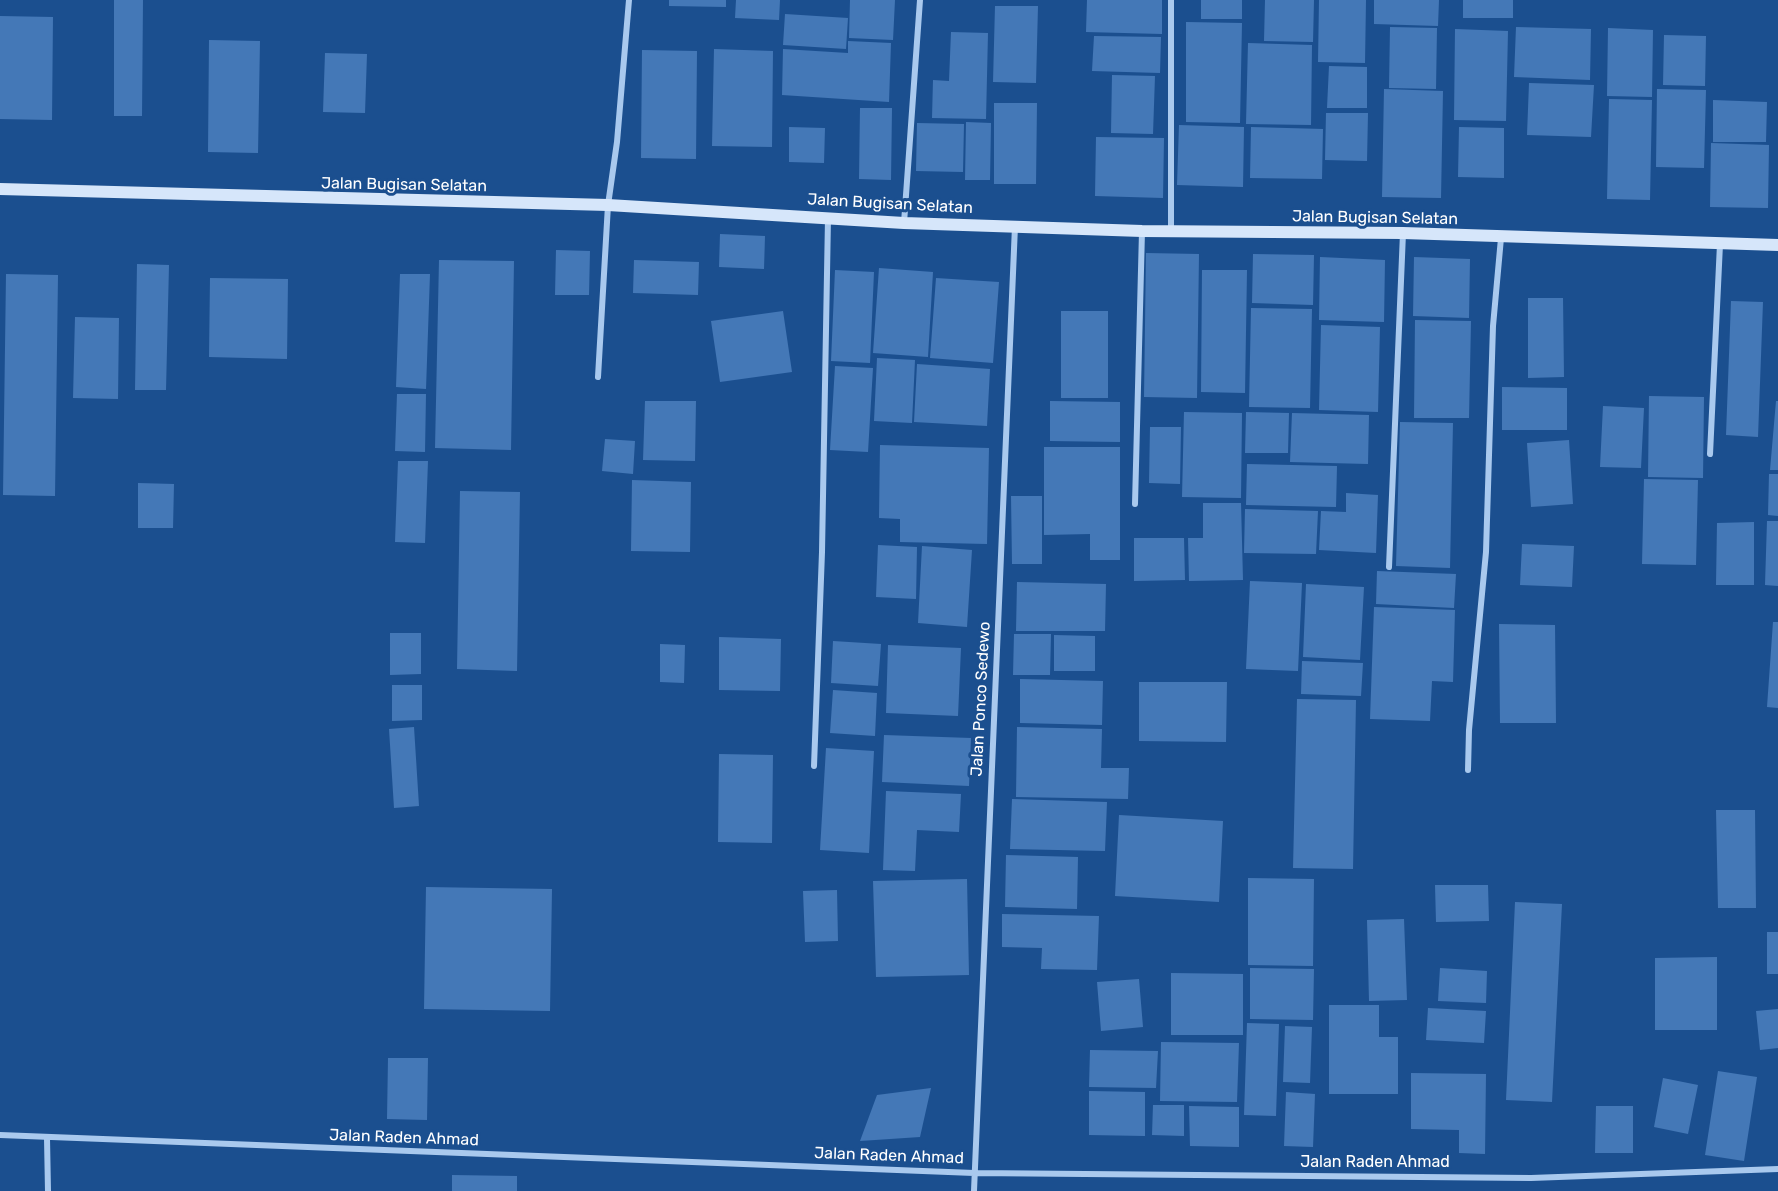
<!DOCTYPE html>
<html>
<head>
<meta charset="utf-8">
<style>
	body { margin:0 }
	canvas { display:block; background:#1b4f8f }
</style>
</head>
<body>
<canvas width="1778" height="1191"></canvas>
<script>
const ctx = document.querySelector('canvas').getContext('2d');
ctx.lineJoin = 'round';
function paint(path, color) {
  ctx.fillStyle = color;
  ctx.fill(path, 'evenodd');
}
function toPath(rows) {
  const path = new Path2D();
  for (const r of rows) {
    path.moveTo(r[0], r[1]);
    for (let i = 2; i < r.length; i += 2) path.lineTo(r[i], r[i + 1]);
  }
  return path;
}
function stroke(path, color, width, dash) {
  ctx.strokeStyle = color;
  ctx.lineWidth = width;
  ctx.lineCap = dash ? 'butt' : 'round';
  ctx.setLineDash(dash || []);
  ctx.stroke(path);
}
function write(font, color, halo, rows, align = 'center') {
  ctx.font = font + ' Rubik,sans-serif';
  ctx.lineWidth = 6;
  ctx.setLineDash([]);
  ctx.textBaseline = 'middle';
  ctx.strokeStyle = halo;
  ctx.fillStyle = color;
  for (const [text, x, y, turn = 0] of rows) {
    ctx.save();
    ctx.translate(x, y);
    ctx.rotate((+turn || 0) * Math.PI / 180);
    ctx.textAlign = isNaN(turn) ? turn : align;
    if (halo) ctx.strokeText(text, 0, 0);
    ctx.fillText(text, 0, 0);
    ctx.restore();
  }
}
paint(toPath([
	[114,0,143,0,142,116,114,116],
	[669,0,726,0,726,7,669,6],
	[736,0,780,0,779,20,735,18],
	[850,0,895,0,893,40,849,38],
	[1087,0,1162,0,1162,34,1086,32],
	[1201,0,1242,0,1242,19,1201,19],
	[1265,0,1314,0,1313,42,1264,41],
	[1319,0,1366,0,1365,63,1318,62],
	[1374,0,1439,0,1438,26,1374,24],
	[1463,0,1513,0,1513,18,1463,18],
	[995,6,1038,6,1036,83,993,82],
	[785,14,848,18,846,49,783,45],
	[0,16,53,17,52,120,0,119],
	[1186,22,1242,23,1240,123,1186,122],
	[1390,27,1437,28,1436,89,1389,88],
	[1516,27,1591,29,1590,80,1514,77],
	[1608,28,1653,30,1652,97,1607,96],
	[1455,29,1508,31,1506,121,1454,120],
	[951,32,988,33,986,119,932,118,933,80,949,81],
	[1664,35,1706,36,1705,86,1663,85],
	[1094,36,1161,37,1160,73,1092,71],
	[209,40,260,41,258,153,208,152],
	[848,41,891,43,889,102,782,95,783,49,848,53],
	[1248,43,1312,45,1311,125,1246,124],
	[714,49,773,51,772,147,712,146],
	[642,50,697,51,696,159,641,158],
	[325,53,367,54,365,113,323,112],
	[1329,66,1367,67,1367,108,1327,108],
	[1112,75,1155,76,1153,134,1111,133],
	[1529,83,1594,85,1591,137,1527,135],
	[1384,89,1443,91,1441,198,1382,197],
	[1657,89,1706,90,1704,168,1656,167],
	[1609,99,1652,100,1650,200,1607,199],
	[1713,100,1767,102,1766,142,1713,142],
	[994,103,1037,103,1036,184,994,184],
	[860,108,892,108,891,180,859,179],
	[1326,113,1368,113,1367,161,1325,160],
	[966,122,991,123,990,180,965,180],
	[917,123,964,124,963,172,916,171],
	[1179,125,1244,127,1243,187,1177,185],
	[789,127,825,128,824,163,789,162],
	[1251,127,1323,129,1322,179,1250,178],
	[1459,127,1504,128,1504,178,1458,177],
	[1096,137,1164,138,1163,198,1095,196],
	[1711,143,1769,145,1768,208,1710,207],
	[720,234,765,236,764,269,719,267],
	[556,250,590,251,589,295,555,295],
	[1146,253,1199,254,1197,398,1144,397],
	[1253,254,1314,255,1313,305,1252,303],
	[1320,257,1385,260,1384,322,1319,320],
	[1414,257,1470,259,1469,318,1413,316],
	[439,260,514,261,511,450,435,448],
	[634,260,699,262,698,295,633,293],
	[137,264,169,265,166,390,135,390],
	[879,268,933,272,928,357,873,353],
	[835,270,874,272,870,363,831,361],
	[1202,270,1247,270,1245,393,1201,392],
	[6,274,58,275,55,496,3,495],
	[400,274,430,274,426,389,396,387],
	[210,278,288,279,287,359,209,357],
	[936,278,999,282,993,363,930,358],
	[1528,298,1563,298,1564,377,1528,378],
	[1731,301,1763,302,1758,437,1726,435],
	[1251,308,1312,309,1310,408,1249,407],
	[783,311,792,372,720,382,711,321],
	[1061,311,1108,311,1108,398,1061,398],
	[75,317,119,318,118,399,73,398],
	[1415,320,1471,321,1469,418,1414,418],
	[1321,325,1380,327,1378,412,1319,410],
	[877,358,915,360,912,423,874,421],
	[917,364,990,369,987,426,914,422],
	[835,366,873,368,868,452,830,450],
	[1502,387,1567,388,1567,430,1502,430],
	[397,394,426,394,425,452,395,451],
	[1649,396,1704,397,1703,478,1648,477],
	[645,401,696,401,695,461,643,460],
	[1050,401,1120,402,1120,442,1050,441],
	[1776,401,1778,401,1778,470,1770,470],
	[1603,406,1644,408,1641,468,1600,467],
	[1184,412,1242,413,1241,498,1182,497],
	[1246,412,1289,413,1288,453,1245,453],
	[1292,413,1369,415,1368,464,1290,462],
	[1400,422,1453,423,1450,568,1396,566],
	[1150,427,1181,427,1180,484,1149,483],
	[605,439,635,441,633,474,602,471],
	[1569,440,1573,504,1531,507,1527,443],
	[880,445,989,448,987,544,900,542,900,519,879,518],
	[1044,447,1120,447,1120,560,1090,560,1090,534,1044,535],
	[398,461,428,461,425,543,395,542],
	[1247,464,1337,466,1336,507,1246,505],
	[1769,474,1778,474,1778,516,1768,515],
	[1644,479,1698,480,1696,565,1642,564],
	[632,480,691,482,690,552,631,551],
	[138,483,174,484,173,528,138,528],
	[460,491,520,492,517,671,457,669],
	[1346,493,1378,495,1376,553,1319,550,1321,511,1346,512],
	[1011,496,1042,496,1042,564,1012,564],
	[1203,503,1241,503,1243,580,1189,581,1188,538,1203,538],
	[1245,509,1318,511,1316,554,1244,553],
	[1767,521,1778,521,1778,586,1765,585],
	[1754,522,1754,585,1716,585,1717,523],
	[1134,538,1184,538,1185,580,1134,581],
	[1522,544,1574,546,1572,587,1520,585],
	[878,545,917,547,916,599,876,597],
	[922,546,972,550,967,627,918,623],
	[1377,571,1456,574,1454,608,1376,604],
	[1250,581,1302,583,1298,671,1246,669],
	[1017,582,1106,584,1105,631,1016,631],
	[1306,584,1364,587,1360,660,1303,657],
	[1374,607,1455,610,1453,682,1432,681,1430,721,1370,719],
	[1773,622,1778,622,1778,708,1767,707],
	[1499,624,1555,625,1556,723,1500,723],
	[390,633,421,633,421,674,390,675],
	[1014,634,1051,634,1050,675,1013,675],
	[1054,635,1095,636,1095,671,1054,671],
	[719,637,781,639,780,691,719,690],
	[833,641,881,644,878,686,831,683],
	[660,644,685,645,684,683,660,682],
	[888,645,961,648,958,716,886,713],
	[1302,661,1363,663,1361,696,1301,694],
	[1020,679,1103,681,1102,725,1020,723],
	[1139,682,1227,682,1226,742,1139,741],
	[392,685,422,685,422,720,392,721],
	[833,690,877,693,875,736,830,733],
	[1297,699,1356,700,1353,869,1293,868],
	[414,727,419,806,394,808,389,729],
	[1017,727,1102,729,1101,768,1129,768,1128,799,1016,797],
	[884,735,971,738,969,786,882,782],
	[826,748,874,751,869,853,820,850],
	[719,754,773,755,772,843,718,842],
	[886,791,961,794,959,832,917,830,915,871,883,870],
	[1012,799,1107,802,1105,851,1010,849],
	[1716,810,1755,810,1756,908,1718,908],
	[1119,815,1223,821,1219,902,1115,896],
	[1006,855,1078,857,1077,909,1005,907],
	[1248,878,1314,879,1313,966,1248,965],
	[967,879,969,975,876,977,873,881],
	[1435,885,1488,885,1489,921,1436,922],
	[426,887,552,889,550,1011,424,1009],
	[837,890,838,941,805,942,803,891],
	[1515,902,1562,904,1552,1102,1506,1100],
	[1002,914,1099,916,1097,970,1041,969,1042,948,1002,947],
	[1404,919,1407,1000,1369,1001,1367,920],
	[1767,932,1778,932,1778,974,1767,974],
	[1717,957,1717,1030,1655,1030,1655,958],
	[1250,968,1314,969,1313,1020,1250,1019],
	[1440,968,1487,971,1486,1003,1438,1001],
	[1171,973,1243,974,1243,1035,1171,1035],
	[1139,979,1143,1027,1101,1031,1097,982],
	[1329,1005,1379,1005,1379,1037,1398,1037,1398,1094,1329,1094],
	[1428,1008,1486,1011,1484,1043,1426,1040],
	[1778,1009,1778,1048,1760,1050,1756,1011],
	[1247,1023,1279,1024,1276,1116,1244,1115],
	[1285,1026,1312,1027,1310,1083,1283,1082],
	[1161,1042,1239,1043,1237,1102,1160,1101],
	[1090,1050,1158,1051,1156,1088,1089,1087],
	[388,1058,428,1058,427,1120,387,1119],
	[1718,1071,1757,1077,1744,1161,1705,1155],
	[1411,1073,1486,1074,1485,1154,1459,1153,1459,1130,1411,1129],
	[1663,1078,1698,1085,1688,1134,1654,1127],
	[931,1088,920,1137,860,1141,877,1095],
	[1089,1091,1145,1092,1145,1136,1089,1135],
	[1286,1092,1315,1094,1313,1147,1284,1146],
	[1153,1105,1184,1105,1184,1136,1152,1135],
	[1189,1106,1239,1107,1239,1147,1190,1146],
	[1596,1106,1633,1106,1633,1153,1595,1153],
	[452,1175,517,1176,517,1191,452,1191]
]), '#4478b7');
stroke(toPath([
	[1171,0,1171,231],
	[904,223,920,0],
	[598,377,608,205,617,142,629,0],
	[1710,454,1720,244],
	[1135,504,1142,231],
	[1389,567,1403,233],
	[814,766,822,552,828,218],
	[1468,770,1469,730,1486,552,1493,326,1501,238],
	[0,1135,974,1173,1531,1178,1778,1169],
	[47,1138,48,1191],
	[974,1191,1015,226]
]), '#a9c9ee', 6);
stroke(toPath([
	[0,189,608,205,904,223,1142,231,1403,233,1778,245]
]), '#d6e6fa', 12);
write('16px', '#fff', '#1b4f8f', [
	["Jalan Bugisan Selatan",404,185,1],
	["Jalan Bugisan Selatan",890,204,3],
	["Jalan Bugisan Selatan",1375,218,1],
	["Jalan Ponco Sedewo",981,699,-87],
	["Jalan Raden Ahmad",404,1138,2],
	["Jalan Raden Ahmad",889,1156,2],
	["Jalan Raden Ahmad",1375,1162]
]);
</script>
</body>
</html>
